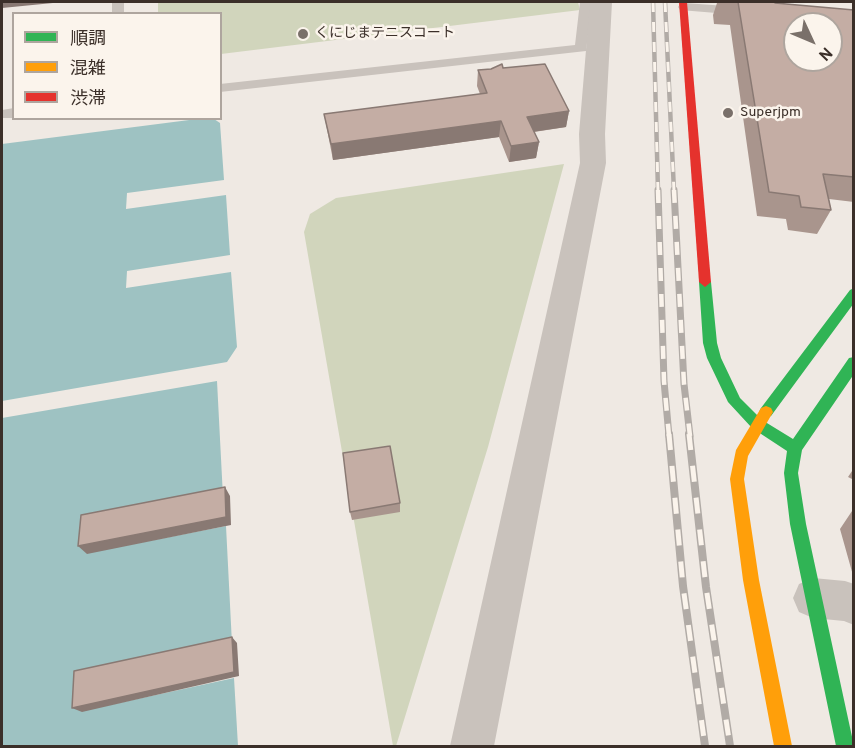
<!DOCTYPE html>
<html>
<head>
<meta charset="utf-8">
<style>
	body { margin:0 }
	#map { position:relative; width:855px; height:748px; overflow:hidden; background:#efe9e3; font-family:Overpass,"Noto Sans JP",sans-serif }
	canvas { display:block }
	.frame { position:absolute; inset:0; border:3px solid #3b2f29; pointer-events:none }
	.legend { position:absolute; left:12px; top:12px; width:210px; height:108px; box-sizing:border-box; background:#fbf4ec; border:2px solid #aea59e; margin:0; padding:8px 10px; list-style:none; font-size:18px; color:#3b2f29 }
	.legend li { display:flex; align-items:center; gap:12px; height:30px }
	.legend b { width:30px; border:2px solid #aea59e }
	.north { position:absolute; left:783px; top:12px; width:60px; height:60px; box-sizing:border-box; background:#fbf4ec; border:2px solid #aea59e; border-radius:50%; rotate:134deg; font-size:16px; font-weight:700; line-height:24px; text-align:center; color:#3b2f29 }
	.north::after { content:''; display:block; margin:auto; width:21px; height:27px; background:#7a706a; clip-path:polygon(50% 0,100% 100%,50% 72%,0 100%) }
</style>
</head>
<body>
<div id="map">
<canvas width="855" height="748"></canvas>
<div class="frame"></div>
<ul class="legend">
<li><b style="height:8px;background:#30b455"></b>順調</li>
<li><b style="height:8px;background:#ff9f0a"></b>混雑</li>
<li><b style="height:8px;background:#e5322d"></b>渋滞</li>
</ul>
<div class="north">N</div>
</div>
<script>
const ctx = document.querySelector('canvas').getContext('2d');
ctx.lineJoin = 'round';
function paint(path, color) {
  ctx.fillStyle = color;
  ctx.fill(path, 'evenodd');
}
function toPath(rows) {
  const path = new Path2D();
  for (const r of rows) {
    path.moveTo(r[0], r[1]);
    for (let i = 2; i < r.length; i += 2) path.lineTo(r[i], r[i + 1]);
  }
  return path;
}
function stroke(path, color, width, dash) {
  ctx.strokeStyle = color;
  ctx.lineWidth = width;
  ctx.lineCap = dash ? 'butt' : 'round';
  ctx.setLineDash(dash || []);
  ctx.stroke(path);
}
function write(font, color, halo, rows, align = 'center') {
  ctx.font = font + ' Overpass,"Noto Sans JP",sans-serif';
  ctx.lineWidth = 5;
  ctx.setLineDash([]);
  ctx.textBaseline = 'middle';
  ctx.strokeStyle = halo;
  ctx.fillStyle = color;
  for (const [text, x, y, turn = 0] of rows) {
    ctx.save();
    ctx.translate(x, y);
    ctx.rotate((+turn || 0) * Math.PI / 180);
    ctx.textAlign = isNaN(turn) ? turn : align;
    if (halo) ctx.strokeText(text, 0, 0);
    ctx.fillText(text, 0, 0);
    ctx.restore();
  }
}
paint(toPath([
	[158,2,578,2,580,10,221,54,220,14,158,13],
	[564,164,488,447,396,746,393,746,304,232,310,214,336,198]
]), '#d1d5bc');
paint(toPath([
	[197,119,214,119,220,123,224,180,127,193,126,209,226,195,230,255,127,271,126,288,231,272,237,347,227,362,2,401,2,144],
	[217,381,223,497,87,553,226,526,232,644,82,711,234,678,238,746,2,746,2,418]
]), '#9ec2c2');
paint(toPath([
	[112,2,124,2,124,14,112,14,112,2],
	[580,2,592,2,586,51,220,92,220,84,575,45,580,2],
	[684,3,741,7,747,11,741,15,680,10,678,7,680,4,684,3],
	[14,108,14,118,2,118,2,110,14,108]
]), '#c9c2bc');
paint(toPath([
	[590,2,612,2,605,134,606,163,494,746,450,746,580,163,579,134,590,2],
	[813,578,845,581,854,584,854,625,844,621,813,618,799,612,793,598,799,584,813,578]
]), '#c9c2bc');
paint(toPath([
	[705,277,711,282,717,343,721,358,740,398,762,420,793,439,849,358,854,357,854,374,802,450,798,473,806,524,854,746,836,746,790,524,784,473,787,451,752,428,728,402,707,358,703,343,699,282,705,277],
	[854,288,854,303,771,416,766,418,761,416,759,412,761,408,850,290,854,288]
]), '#30b455');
paint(toPath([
	[766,406,771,408,773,412,748,456,744,479,759,580,792,746,774,746,743,580,730,479,736,450,761,408,766,406]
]), '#ff9f0a');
paint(toPath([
	[679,2,687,2,711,282,705,287,699,282,679,2]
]), '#e5322d');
const railFar2 = toPath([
	[653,2,658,191],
	[665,2,674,191]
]);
const railFar1 = toPath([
	[658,190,664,381,669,436],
	[674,190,684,384,690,436]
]);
const rail = toPath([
	[669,434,683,586,705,746],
	[689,434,706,587,730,746]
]);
stroke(railFar2, '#b1aba6', 4.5);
stroke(railFar1, '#b1aba6', 7);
stroke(rail, '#b1aba6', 8);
stroke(railFar2, '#fbf4ec', 3, [10]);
stroke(railFar1, '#fbf4ec', 4.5, [13]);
stroke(rail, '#fbf4ec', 5, [16]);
paint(toPath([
	[712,2,775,2,775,3,854,10,854,202,829,199,831,210,817,234,788,230,786,219,757,216,730,25,714,24,713,15,717,3,712,3],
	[503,68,569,111,566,127,534,132,539,142,536,158,509,162,499,137,333,160,324,114,480,94,477,86,478,70],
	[854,468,854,480,848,477],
	[400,503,400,512,352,520,350,512],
	[854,508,854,579,840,529]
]), '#a9958d');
paint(toPath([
	[2,2,63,2,2,8],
	[569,111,566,127,525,133,527,117],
	[501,121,499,137,333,160,331,144],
	[539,142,536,158,509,162,511,146],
	[225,487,230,496,231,525,87,554,78,546],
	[232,637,237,643,239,676,82,712,72,708]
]), '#897973');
const building = toPath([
	[738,2,775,2,775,3,854,10,854,177,823,174,831,210,801,207,799,196,769,192,738,2],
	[795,24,831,24,831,60,795,60,795,24],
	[502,64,503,68,545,64,569,111,527,117,539,142,511,146,501,121,331,144,324,114,487,93,478,70,491,69,502,64],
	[390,446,400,503,350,512,343,453,390,446],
	[225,487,226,517,78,546,81,515,225,487],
	[232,637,234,672,72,708,74,671,232,637]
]);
paint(building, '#c4ada4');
stroke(building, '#897973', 1.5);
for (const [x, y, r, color] of [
	[303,34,6,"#7a706a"],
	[728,113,6,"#7a706a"]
]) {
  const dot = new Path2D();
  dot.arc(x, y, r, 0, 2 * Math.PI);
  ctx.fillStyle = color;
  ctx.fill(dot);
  stroke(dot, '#fbf4ec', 2);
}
write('14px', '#3b2f29', '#fbf4ec', [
	["くにじまテニスコート",315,34],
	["Superjpm",740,113]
], 'left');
</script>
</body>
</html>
